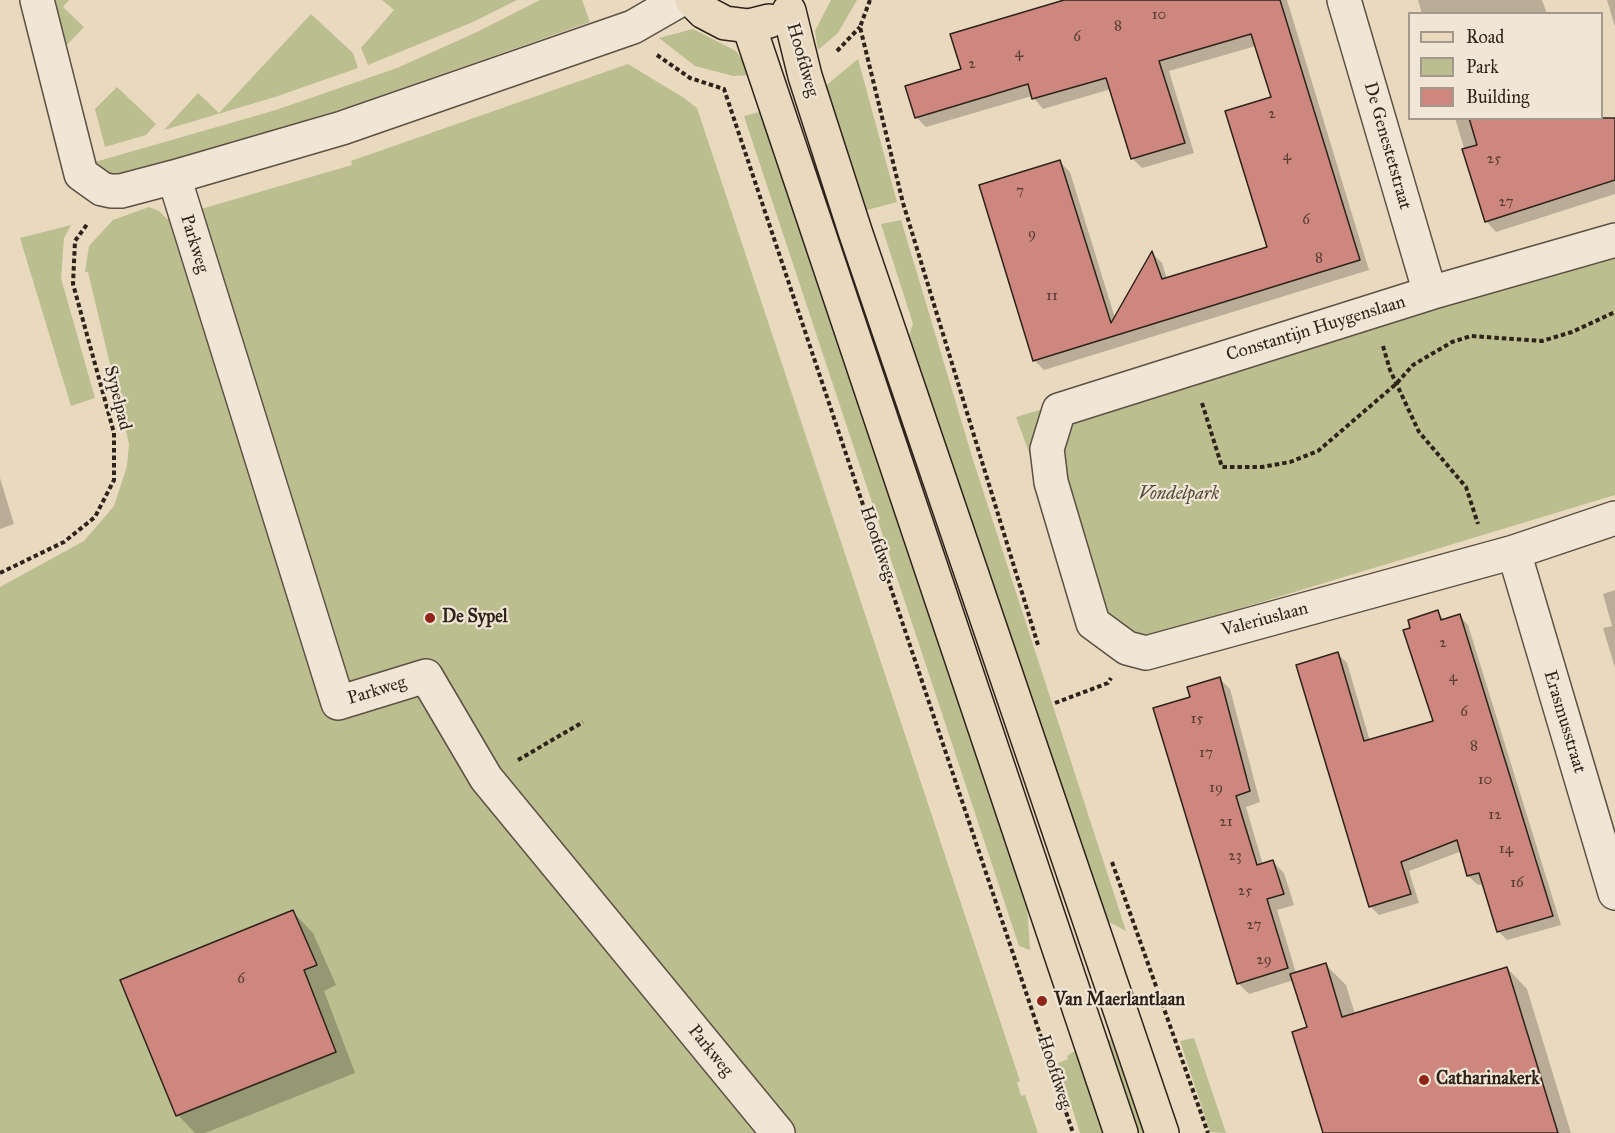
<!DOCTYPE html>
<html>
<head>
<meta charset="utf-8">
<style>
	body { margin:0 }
	#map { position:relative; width:1615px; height:1133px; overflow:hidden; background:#e9d9bf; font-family:"IM FELL Great Primer",serif }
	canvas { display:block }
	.legend { position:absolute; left:1408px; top:12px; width:195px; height:108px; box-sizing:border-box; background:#f1e6d5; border:2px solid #a3988b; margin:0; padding:8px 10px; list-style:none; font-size:18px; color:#2e231b }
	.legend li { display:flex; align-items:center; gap:12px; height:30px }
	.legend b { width:30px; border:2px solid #a3988b }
</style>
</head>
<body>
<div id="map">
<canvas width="1615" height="1133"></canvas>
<ul class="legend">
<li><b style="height:8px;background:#e9d9bf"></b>Road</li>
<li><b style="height:16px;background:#bbbe8f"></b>Park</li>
<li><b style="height:16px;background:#ce877e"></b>Building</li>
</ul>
</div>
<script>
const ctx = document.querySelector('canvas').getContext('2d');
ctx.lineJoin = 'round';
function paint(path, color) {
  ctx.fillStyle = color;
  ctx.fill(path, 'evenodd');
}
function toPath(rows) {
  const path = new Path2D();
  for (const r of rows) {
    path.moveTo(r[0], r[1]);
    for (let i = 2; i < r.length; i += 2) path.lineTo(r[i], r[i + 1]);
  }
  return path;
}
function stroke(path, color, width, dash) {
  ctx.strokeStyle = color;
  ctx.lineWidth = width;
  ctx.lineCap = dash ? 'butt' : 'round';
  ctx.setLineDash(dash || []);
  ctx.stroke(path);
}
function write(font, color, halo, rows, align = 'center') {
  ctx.font = font + ' "IM FELL Great Primer",serif';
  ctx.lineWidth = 4.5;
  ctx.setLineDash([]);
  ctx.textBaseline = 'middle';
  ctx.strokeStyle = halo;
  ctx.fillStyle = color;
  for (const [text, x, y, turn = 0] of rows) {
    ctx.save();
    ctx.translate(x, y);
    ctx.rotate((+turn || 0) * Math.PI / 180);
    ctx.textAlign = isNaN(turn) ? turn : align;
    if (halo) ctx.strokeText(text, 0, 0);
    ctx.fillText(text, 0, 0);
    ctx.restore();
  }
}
paint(toPath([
	[55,0,69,0,63,7,84,27,66,46],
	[382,0,517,0,473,22,368,65,361,48,394,10],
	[540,0,582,0,590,22,351,106,250,138,123,174,108,174,95,162,276,110,397,68,475,33],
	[831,0,857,0,838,33,818,50,815,31],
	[311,14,353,53,358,68,275,97,164,130,198,93,219,113],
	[693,29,736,51,752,75,733,76,695,66,659,38],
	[858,59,897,202,863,211,823,88],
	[628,64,684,98,697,108,1020,1081,1017,1082,1021,1096,1025,1095,1038,1133,0,1133,0,587,84,541,114,506,127,466,129,444,88,272,85,272,89,246,113,220,149,207,159,211,167,219,352,165,351,161],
	[117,87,156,124,146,135,105,147,95,109],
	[763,111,1026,889,1030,950,1019,946,744,116],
	[901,220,974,463,1126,931,1102,918,907,341,913,324,881,224],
	[71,225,64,238,61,278,95,398,71,406,20,238],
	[1615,239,1615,495,1149,636,1140,633,1100,646,1016,417],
	[1118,1037,1150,1133,1132,1133,1101,1043],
	[1194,1038,1226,1133,1210,1132,1180,1041],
	[1079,1048,1107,1133,1080,1133,1058,1063,1068,1059,1067,1056]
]), '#bbbe8f');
paint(toPath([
	[1069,0,1287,0,1369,270,1044,370,1034,360,1060,162,1070,172,1115,318,1152,253,1162,263,1167,279,1269,248,1273,98,1256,46,1169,71,1194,153,1142,168,1132,158,1111,89,1043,109,1032,96,926,127,916,117,963,70],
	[1418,0,1542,0,1547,14,1422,14],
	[1607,0,1615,0,1615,27],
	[1455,118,1579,118,1615,143,1615,194,1496,232,1486,221],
	[0,478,14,524,0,529],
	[1615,590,1615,668,1603,628,1612,626,1603,594],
	[1437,612,1445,620,1459,615,1468,625,1561,925,1507,940,1498,931,1484,884,1478,885,1468,876,1462,851,1409,871,1419,903,1379,915,1370,906,1338,654,1347,663,1370,741,1435,722],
	[1220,679,1230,689,1260,802,1246,807,1263,865,1273,862,1284,873,1294,905,1277,910,1296,973,1325,964,1346,985,1355,1014,1507,968,1527,989,1571,1133,1325,1133,1309,1028,1294,980,1249,994,1238,983,1192,698],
	[293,912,313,933,336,985,324,991,355,1073,205,1133,195,1133,178,1115]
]), '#0003');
const building = toPath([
	[1064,0,1280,0,1360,260,1033,361,979,185,1060,160,1111,323,1152,251,1162,279,1267,247,1225,111,1271,97,1251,34,1159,61,1185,143,1131,159,1106,78,1032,99,1028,84,915,118,905,86,961,69,950,34,1064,0],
	[1469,118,1615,118,1615,180,1485,222,1462,149,1477,145,1469,118],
	[1438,610,1441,620,1460,614,1553,916,1497,932,1479,873,1467,876,1457,840,1401,862,1411,894,1369,907,1296,665,1338,652,1364,741,1433,721,1403,630,1410,628,1408,620,1438,610],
	[1220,677,1250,791,1236,796,1257,865,1273,860,1284,894,1267,899,1288,968,1237,984,1153,708,1190,697,1187,687,1220,677],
	[293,910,317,965,304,970,336,1052,176,1116,120,980,293,910],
	[1326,963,1342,1017,1507,967,1558,1133,1323,1133,1292,1032,1307,1027,1290,974,1326,963]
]);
paint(building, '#ce877e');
stroke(building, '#2e231b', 1.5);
const minor = toPath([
	[37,0,81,174,102,189,111,191,121,191,174,177,342,128,633,27,680,0],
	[1344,0,1430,293],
	[174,177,338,703,426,676,486,778,778,1133],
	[1615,240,1430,293,1059,410,1047,449,1051,482,1093,623,1127,648,1146,653,1514,552,1615,518],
	[1514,552,1615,893]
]);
const major = toPath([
	[692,0,704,12,725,23,749,26,769,21],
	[789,11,805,76,855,231,1162,1133],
	[749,26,1121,1133]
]);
stroke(minor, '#5d5044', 36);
stroke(major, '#2e231b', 36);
stroke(toPath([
	[870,0,860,27,903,203,1038,645],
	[837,51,860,27],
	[657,55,690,78,724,89,1073,1133],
	[1383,346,1390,370,1419,432,1466,487,1478,524],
	[1202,403,1222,467,1262,467,1290,462,1318,451,1396,384,1413,365,1452,342,1471,336,1542,341,1572,332,1615,312],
	[0,573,64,542,95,517,114,480,114,433,73,284,75,241,88,223],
	[1055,703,1108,683,1111,678],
	[518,760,583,722],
	[1112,862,1208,1133]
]), '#2e231b', 4, [4.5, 3]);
stroke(minor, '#f1e6d5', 33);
stroke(major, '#e9d9bf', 33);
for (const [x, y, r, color] of [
	[430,618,6,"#8f2418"],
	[1042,1001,6,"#8f2418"],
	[1424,1080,6,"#8f2418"]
]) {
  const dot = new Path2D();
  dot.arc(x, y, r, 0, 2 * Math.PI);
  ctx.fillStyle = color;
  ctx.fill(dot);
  stroke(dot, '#f1e6d5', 2);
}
write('15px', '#563c34', null, [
	["10",1159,15],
	["8",1118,26],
	["6",1077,37],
	["4",1019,53],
	["2",972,64],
	["2",1272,114],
	["4",1287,156],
	["25",1494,159],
	["7",1020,191],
	["27",1506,202],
	["6",1306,220],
	["9",1032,234],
	["8",1319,258],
	["11",1052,296],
	["2",1443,643],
	["4",1453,677],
	["6",1464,712],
	["15",1197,719],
	["8",1474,746],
	["17",1206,753],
	["10",1485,780],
	["19",1216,788],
	["12",1495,815],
	["21",1226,822],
	["14",1506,849],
	["23",1235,856],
	["16",1517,883],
	["25",1245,891],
	["27",1254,925],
	["29",1264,960],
	["6",241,979]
]);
write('18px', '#2e231b', '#f1e6d5', [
	["Hoofdweg",802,60,74],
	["De Genestetstraat",1387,146,74],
	["Parkweg",194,244,73],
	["Constantijn Huygenslaan",1316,329,-17],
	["Sypelpad",117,398,76],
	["Hoofdweg",877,543,71],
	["Valeriuslaan",1265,620,-15],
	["Parkweg",377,691,-17],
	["Erasmusstraat",1564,722,73],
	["Parkweg",710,1051,51],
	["Hoofdweg",1054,1072,72]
]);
write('italic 18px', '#514a38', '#f1e6d5', [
	["Vondelpark",1179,495]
]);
write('bold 18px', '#2e231b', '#f1e6d5', [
	["De Sypel",442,618],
	["Van Maerlantlaan",1054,1001],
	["Catharinakerk",1436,1080]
], 'left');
</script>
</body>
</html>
